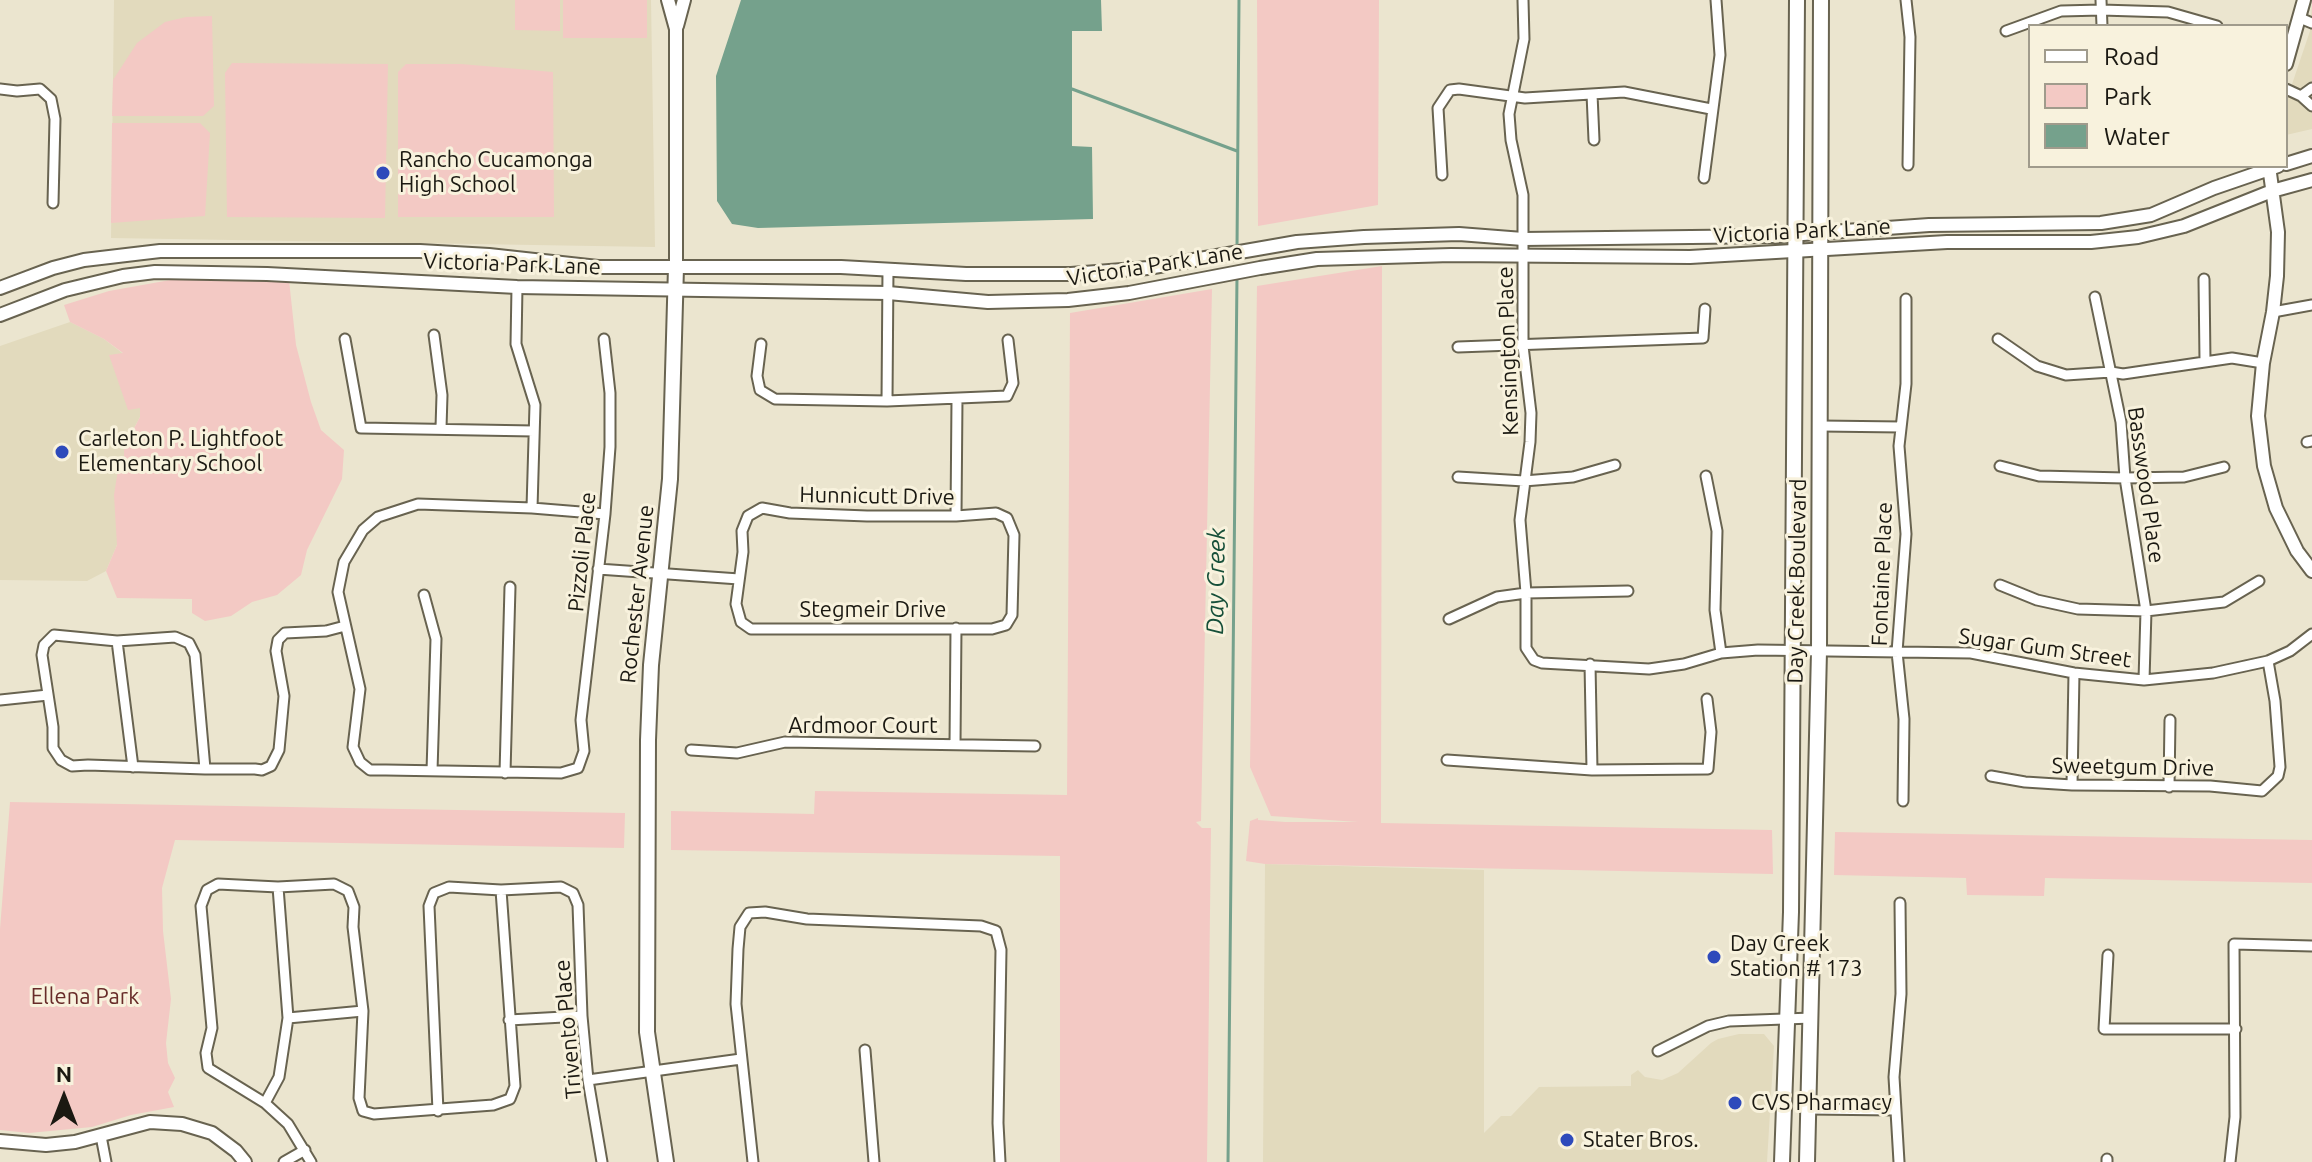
<!DOCTYPE html>
<html>
<head>
<meta charset="utf-8">
<style>
	body { margin:0 }
	#map { position:relative; width:2312px; height:1162px; overflow:hidden; background:#ebe5cf; font-family:Ubuntu,sans-serif }
	canvas { display:block }
	.legend { position:absolute; left:2028px; top:24px; width:260px; height:144px; box-sizing:border-box; background:#f8f2dd; border:2px solid #a09b8c; margin:0; padding:10px 14px; list-style:none; font-size:24px; color:#1b1912 }
	.legend li { display:flex; align-items:center; gap:16px; height:40px }
	.legend b { width:40px; border:2px solid #a09b8c }
	.north { position:absolute; left:24px; top:1058px; width:80px; height:80px; -webkit-text-stroke:6px #f8f2dd; paint-order:stroke; rotate:0deg; font-size:22px; font-weight:700; line-height:32px; text-align:center; color:#1b1912 }
	.north::after { content:''; display:block; margin:auto; width:28px; height:36px; background:#1b1912; clip-path:polygon(50% 0,100% 100%,50% 72%,0 100%) }
</style>
</head>
<body>
<div id="map">
<canvas width="2312" height="1162"></canvas>
<ul class="legend">
<li><b style="height:10px;background:#fff"></b>Road</li>
<li><b style="height:22px;background:#f3c9c4"></b>Park</li>
<li><b style="height:22px;background:#75a18c"></b>Water</li>
</ul>
<div class="north">N</div>
</div>
<script>
const ctx = document.querySelector('canvas').getContext('2d');
ctx.lineJoin = 'round';
function paint(path, color) {
  ctx.fillStyle = color;
  ctx.fill(path, 'evenodd');
}
function toPath(rows) {
  const path = new Path2D();
  for (const r of rows) {
    path.moveTo(r[0], r[1]);
    for (let i = 2; i < r.length; i += 2) path.lineTo(r[i], r[i + 1]);
  }
  return path;
}
function stroke(path, color, width, dash) {
  ctx.strokeStyle = color;
  ctx.lineWidth = width;
  ctx.lineCap = dash ? 'butt' : 'round';
  ctx.setLineDash(dash || []);
  ctx.stroke(path);
}
function write(font, color, halo, rows, align = 'center') {
  ctx.font = font + ' Ubuntu,sans-serif';
  ctx.lineWidth = 6;
  ctx.setLineDash([]);
  ctx.textBaseline = 'middle';
  ctx.strokeStyle = halo;
  ctx.fillStyle = color;
  for (const [text, x, y, turn = 0] of rows) {
    ctx.save();
    ctx.translate(x, y);
    ctx.rotate((+turn || 0) * Math.PI / 180);
    ctx.textAlign = isNaN(turn) ? turn : align;
    if (halo) ctx.strokeText(text, 0, 0);
    ctx.fillText(text, 0, 0);
    ctx.restore();
  }
}
paint(toPath([
	[114,0,651,0,655,247,111,238],
	[2312,5,2312,129,2286,135,2286,102,2310,31],
	[70,322,104,339,121,352,127,358,140,395,140,417,124,447,126,457,124,464,119,463,117,545,106,571,87,581,0,580,0,346],
	[1265,864,1484,870,1484,1133,1501,1116,1511,1116,1539,1087,1631,1086,1631,1075,1638,1070,1645,1077,1662,1080,1678,1073,1711,1043,1718,1039,1739,1034,1764,1034,1774,1046,1767,1162,1263,1162]
]), '#e2dabd');
paint(toPath([
	[515,0,560,0,560,31,515,30],
	[563,0,647,0,647,38,563,38],
	[1257,0,1379,0,1378,205,1258,226],
	[212,16,214,106,203,116,112,116,113,80,137,43,165,22,186,17],
	[232,63,388,64,385,218,227,217,225,73],
	[406,64,461,64,553,72,554,217,398,217,398,72],
	[112,123,200,123,210,133,205,216,111,223],
	[1382,266,1381,823,1772,830,1773,874,1265,864,1246,861,1250,821,1258,818,1258,820,1285,822,1358,822,1271,816,1250,767,1257,286],
	[187,277,289,280,296,345,311,402,321,430,344,450,342,479,307,550,301,575,277,595,252,602,231,616,205,621,192,613,192,599,117,598,106,571,117,545,114,495,119,463,124,463,124,447,140,417,140,408,128,410,109,355,123,353,104,339,70,322,64,305,109,291],
	[1212,289,1201,821,1196,822,1202,828,1211,828,1207,1162,1060,1162,1060,856,671,850,671,811,814,814,815,791,1067,795,1070,313],
	[10,802,625,813,624,848,175,840,162,888,163,931,171,999,166,1043,168,1063,175,1078,168,1092,174,1107,131,1115,92,1127,29,1133,0,1130,0,929],
	[1835,832,2312,840,2312,883,2045,878,2044,896,1967,895,1966,878,1834,875]
]), '#f3c9c4');
paint(toPath([
	[741,0,1101,0,1102,31,1072,31,1072,146,1092,147,1093,219,758,228,732,224,717,201,716,76]
]), '#75a18c');
stroke(toPath([
	[1072,89,1237,151],
	[1237,248,1239,0],
	[1228,1162,1237,276]
]), '#75a18c', 3);
const minor = toPath([
	[1523,0,1524,39,1509,114,1511,140,1523,195,1523,346,1531,413,1530,442,1520,520,1526,593,1526,648,1534,660,1542,663,1649,669,1684,664,1721,653,1758,650,1971,653,2074,673,2144,680,2213,673,2268,661,2290,651,2312,634],
	[1906,0,1910,37,1908,165],
	[2101,0,2102,26],
	[2300,18,2312,23],
	[2006,31,2061,11,2101,10,2168,12,2217,26],
	[0,89,17,91,40,89,51,99,55,119,53,203],
	[2286,89,2301,96,2312,88],
	[1592,94,1594,140],
	[2301,96,2312,106],
	[1442,175,1438,108,1450,90,1459,89,1525,98,1624,92,1711,109],
	[1704,178,1720,55,1716,0],
	[2204,279,2205,361],
	[517,287,516,344,535,405,532,508],
	[2095,297,2121,422,2125,478,2146,611,2144,680],
	[2273,312,2312,305],
	[434,335,442,395,441,428],
	[345,339,361,428,534,431],
	[604,339,610,393,610,447,605,514,581,720,584,751,578,768,561,773,386,770,370,770,360,762,353,747,360,689,338,592,344,562,363,530,378,517,418,504,532,508,605,514],
	[1998,339,2037,366,2066,375,2111,372,2123,374,2232,358,2263,363],
	[761,344,757,376,760,390,775,399,887,401,1007,396,1013,383,1008,340],
	[1458,347,1703,338,1705,309],
	[887,401,888,269],
	[1821,426,1901,427],
	[2307,442,2312,441],
	[2000,466,2039,476,2125,478,2184,477,2224,467],
	[1706,476,1717,531,1715,610,1721,653],
	[1458,477,1524,481,1573,477,1615,465],
	[762,508,790,513,867,516,956,516,996,513,1007,518,1014,535,1012,615,1006,625,992,629,751,629,741,622,736,604,743,552,742,531,748,516,762,508],
	[956,516,957,399],
	[598,569,739,579],
	[2000,585,2037,600,2078,609,2146,611,2224,602,2259,581],
	[424,595,436,639,432,771],
	[1449,619,1497,597,1526,593,1628,591],
	[117,641,133,767],
	[1590,664,1592,770],
	[0,700,48,695],
	[955,744,956,628],
	[691,750,737,753,785,742,1035,746],
	[1447,760,1592,770,1708,769,1711,732,1707,699],
	[205,769,195,655,189,643,175,637,117,641,54,635,44,645,42,655,53,727,53,748,61,760,72,766,88,765,205,769,255,769,262,770,271,766,279,750,284,696,276,651,278,640,285,633,326,631,345,626],
	[505,773,510,587],
	[1991,776,2025,782,2072,785,2210,786,2262,791,2278,776,2280,767,2275,701,2268,661],
	[2072,785,2074,673],
	[2169,787,2170,720],
	[1903,801,1904,719,1897,652,1906,534,1899,446,1906,384,1906,299],
	[2108,955,2104,1029,2236,1029],
	[288,1018,363,1011],
	[509,1020,582,1016],
	[865,1050,874,1162],
	[1658,1051,1708,1026,1729,1021,1812,1018],
	[588,1080,741,1059],
	[265,1103,279,1077,288,1018,278,887],
	[1809,1109,1895,1110],
	[438,1111,429,906,434,893,449,887,501,890,561,887,573,893,578,905,582,1016,588,1080,602,1162],
	[101,1136,106,1162],
	[284,1162,305,1150],
	[311,1162,288,1124,265,1103,208,1068,206,1053,212,1028,201,906,207,890,218,884,278,887,334,884,348,891,354,907,353,927,363,1011,359,1098,363,1111,374,1114,493,1105,510,1099,515,1086,501,890],
	[753,1162,736,1004,738,949,740,927,749,913,765,912,807,919,981,926,996,931,1001,950,998,1123,1000,1162],
	[1899,1162,1894,1077,1901,994,1900,903],
	[2107,1162,2107,1159],
	[2230,1162,2235,1117,2234,944,2312,946]
]);
const tertiary = toPath([
	[668,0,676,29,676,267],
	[677,26,684,0],
	[2286,64,2304,0],
	[2286,164,2312,156],
	[2269,166,2278,232,2277,276,2273,312,2263,363,2258,416,2264,466,2276,508,2297,551,2312,571],
	[0,288,53,268,84,260,160,251,420,251,489,255,598,267,841,267,966,274,1071,274,1148,268,1297,242,1364,237,1459,234,1523,239,1775,236,1929,225,2101,223,2151,215,2214,188,2278,166],
	[0,315,65,290,123,276,155,272,267,274,517,287,888,293,988,302,1068,300,1129,293,1260,268,1317,259,1451,255,1690,257,1947,242,2091,242,2138,237,2184,226,2272,191,2312,180],
	[0,1141,46,1145,75,1142,150,1122,182,1124,212,1133,236,1151,245,1162]
]);
const secondary = toPath([
	[666,1162,647,1032,648,740,651,665,670,479,676,267],
	[1782,1162,1791,912,1797,0],
	[1807,1162,1819,651,1821,0]
]);
stroke(minor, '#686350', 13);
stroke(tertiary, '#686350', 16);
stroke(secondary, '#686350', 18);
stroke(minor, '#fff', 9);
stroke(tertiary, '#fff', 12);
stroke(secondary, '#fff', 14);
for (const [x, y, r, color] of [
	[383,173,8,"#2e4abb"],
	[62,452,8,"#2e4abb"],
	[1714,957,8,"#2e4abb"],
	[1735,1103,8,"#2e4abb"],
	[1567,1140,8,"#2e4abb"]
]) {
  const dot = new Path2D();
  dot.arc(x, y, r, 0, 2 * Math.PI);
  ctx.fillStyle = color;
  ctx.fill(dot);
  stroke(dot, '#f8f2dd', 3);
}
write('22px', '#1b1912', '#f8f2dd', [
	["Rancho Cucamonga",399,160],
	["High School",399,185],
	["Carleton P. Lightfoot",78,439],
	["Elementary School",78,464],
	["Day Creek",1730,944],
	["Station # 173",1730,969],
	["CVS Pharmacy",1751,1103],
	["Stater Bros.",1583,1140]
], 'left');
write('22px', '#1b1912', '#f8f2dd', [
	["Victoria Park Lane",1802,231,-3],
	["Victoria Park Lane",512,264,2],
	["Victoria Park Lane",1155,265,-9],
	["Kensington Place",1508,351,-92],
	["Basswood Place",2146,485,82],
	["Hunnicutt Drive",877,496,1],
	["Pizzoli Place",582,552,-84],
	["Fontaine Place",1882,574,-88],
	["Day Creek Boulevard",1797,581,-89],
	["Rochester Avenue",637,594,-84],
	["Stegmeir Drive",873,610],
	["Sugar Gum Street",2045,648,8],
	["Ardmoor Court",863,726],
	["Sweetgum Drive",2133,767,1],
	["Trivento Place",568,1029,-95]
]);
write('22px', '#672b28', '#f8f2dd', [
	["Ellena Park",85,997]
]);
write('italic 24px', '#164f39', '#f8f2dd', [
	["Day Creek",1216,581,-89]
]);
</script>
</body>
</html>
